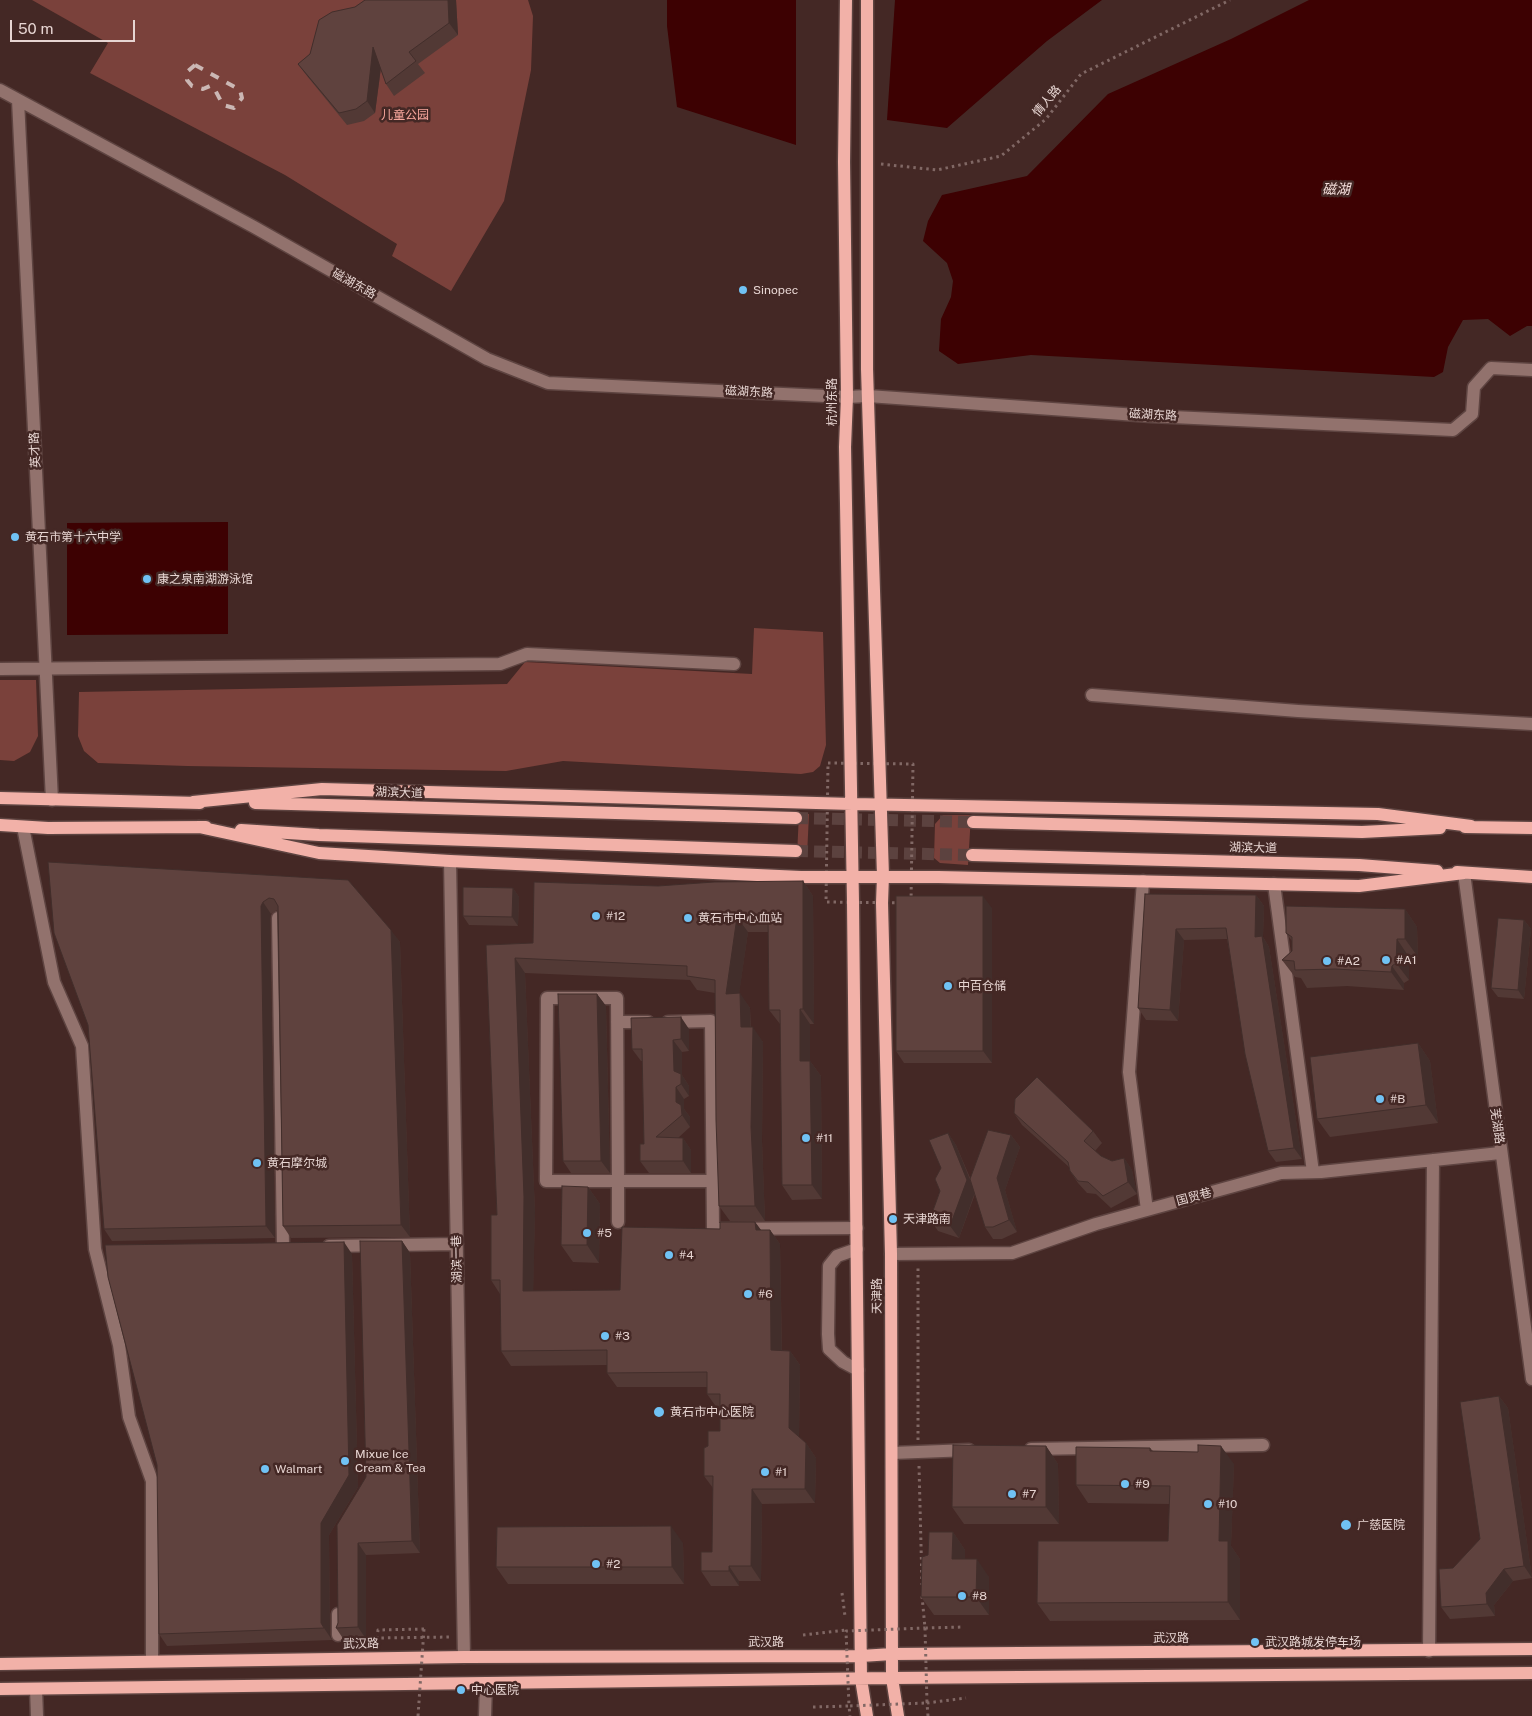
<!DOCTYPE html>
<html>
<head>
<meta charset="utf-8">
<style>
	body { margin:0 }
	#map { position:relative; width:1532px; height:1716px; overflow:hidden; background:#442825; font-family:"Public Sans",sans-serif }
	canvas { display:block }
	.scale { position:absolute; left:10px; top:20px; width:125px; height:22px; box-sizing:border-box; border:2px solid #e7d5d2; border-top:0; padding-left:6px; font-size:15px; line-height:18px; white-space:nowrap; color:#e7d5d2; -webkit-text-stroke:4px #442825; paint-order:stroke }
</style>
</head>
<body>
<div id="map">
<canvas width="1532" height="1716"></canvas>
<div class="scale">50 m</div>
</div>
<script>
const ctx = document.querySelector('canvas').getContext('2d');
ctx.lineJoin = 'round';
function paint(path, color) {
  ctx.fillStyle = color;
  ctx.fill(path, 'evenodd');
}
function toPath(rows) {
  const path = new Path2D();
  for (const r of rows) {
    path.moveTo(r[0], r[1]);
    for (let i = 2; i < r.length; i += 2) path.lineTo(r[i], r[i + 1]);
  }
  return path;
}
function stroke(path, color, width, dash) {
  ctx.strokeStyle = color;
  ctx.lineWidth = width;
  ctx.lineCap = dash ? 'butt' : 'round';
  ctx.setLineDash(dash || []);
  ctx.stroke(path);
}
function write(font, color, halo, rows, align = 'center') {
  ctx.font = font + ' "Public Sans","Noto Sans SC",sans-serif';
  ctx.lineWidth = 5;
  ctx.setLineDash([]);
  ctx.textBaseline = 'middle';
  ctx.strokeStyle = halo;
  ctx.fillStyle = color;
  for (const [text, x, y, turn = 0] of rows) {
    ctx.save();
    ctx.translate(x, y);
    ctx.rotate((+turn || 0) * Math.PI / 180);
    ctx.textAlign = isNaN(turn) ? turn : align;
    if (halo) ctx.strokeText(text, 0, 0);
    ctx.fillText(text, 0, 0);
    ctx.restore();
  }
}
paint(toPath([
	[32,0,528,0,533,16,531,70,504,201,451,291,392,256,397,244,285,175,90,73,108,43],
	[754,628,823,632,826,745,820,766,813,772,801,774,563,761,506,771,187,766,98,763,84,751,78,736,79,692,507,684,525,662,752,674],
	[0,680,36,680,38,736,30,752,14,761,0,760],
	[799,814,809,814,807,856,797,855],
	[943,815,971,815,968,865,940,863,934,858,935,824]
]), '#7a413b');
paint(toPath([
	[667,0,796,0,796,145,677,107,667,26],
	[895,0,1102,0,1047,41,947,128,887,120],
	[1309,0,1532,0,1532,326,1527,326,1510,336,1488,319,1463,320,1448,347,1443,372,1434,377,1031,355,958,364,939,351,941,319,951,297,953,281,947,263,923,241,928,221,942,195,1027,176,1108,94,1231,39],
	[228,522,228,634,67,635,67,523]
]), '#3d0102');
stroke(toPath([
	[796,818,973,822],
	[796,851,972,855]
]), '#5c423f', 12, [12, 6]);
const minor = toPath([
	[0,90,254,227,487,359,548,383,847,397,868,396,1151,416,1453,430,1472,414,1474,387,1491,368,1532,370],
	[18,100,52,800],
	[0,669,500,664,527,654,734,664],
	[1092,695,1298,711,1532,724],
	[23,827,54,982,82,1046,95,1249,119,1345,129,1417,152,1481,152,1661],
	[450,861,464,1657],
	[1464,873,1532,1379],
	[1143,881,1129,1072,1147,1210],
	[1274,884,1313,1172],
	[278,918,283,1246],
	[617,1022,648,1022],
	[668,1022,711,1021,713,1229,857,1228],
	[618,1222,618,1181,617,998,547,998,546,1181,713,1181],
	[329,1246,457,1244],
	[857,1249,837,1256,829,1266,828,1334,829,1349,843,1362,858,1370],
	[891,1254,1012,1253,1096,1224,1281,1173,1321,1172,1500,1153],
	[1031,1449,1263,1445],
	[892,1453,969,1450],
	[338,1614,338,1635],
	[1429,1651,1433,1160],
	[36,1689,37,1716],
	[485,1716,486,1684]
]);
const major = toPath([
	[846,0,844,162,847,397,845,447,853,902,861,1679,867,1716],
	[867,0,867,369,883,876,882,903,891,1254,892,1678,898,1716],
	[0,798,200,803],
	[193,802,322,789,852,804,1378,814,1471,826],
	[255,803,796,818],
	[973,822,1362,832,1440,828],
	[0,825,48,828,206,827],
	[199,827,319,853,450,861,801,877,938,877,1359,886,1464,873],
	[1465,827,1532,828],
	[241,830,319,835,796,851],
	[972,855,1359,865,1437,871],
	[1457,872,1532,877],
	[0,1664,464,1657,861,1656,892,1654,1532,1649],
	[0,1689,892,1678,1532,1673]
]);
stroke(minor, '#5e4441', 15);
stroke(major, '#5e4441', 15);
stroke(toPath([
	[881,164,937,170,1001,156,1046,119,1081,74,1230,0],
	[828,763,913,764,911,903,826,902,828,763],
	[918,1440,918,1266],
	[919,1466,922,1585],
	[842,1593,845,1616],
	[922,1596,925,1628,964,1627],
	[424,1629,378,1630,377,1638,450,1637],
	[803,1635,846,1630],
	[813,1707,849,1706,850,1716],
	[928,1716,927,1703,966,1698]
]), '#816865', 3, [2.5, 4]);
stroke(minor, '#92726d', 12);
stroke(major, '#f2b1a8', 12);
stroke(toPath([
	[195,65,240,90,242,98,234,108,223,105,214,88,210,86,203,89,192,86,187,80,188,71,195,65]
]), '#cbb7b4', 4, [9, 9]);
stroke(toPath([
	[925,1628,927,1703,849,1706,846,1631,925,1628],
	[418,1716,424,1629]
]), '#816865', 3, [2.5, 4]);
paint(toPath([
	[365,0,456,0,458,35,418,64,425,73,394,96,386,84,381,68,375,113,364,121,347,125,307,76,298,64,310,54,355,7],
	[348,880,400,942,410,1237,291,1238,283,1226,277,910,271,914,270,918,275,1238,112,1241,104,1229,88,1025,54,933],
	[803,881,813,896,814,1024,810,1024,810,1061,821,1076,822,1199,792,1200,782,1185,780,1024,769,1010,768,932,748,932,739,993,750,1008,751,1027,763,1042,762,1141,765,1221,730,1221,719,1206,715,993,697,990,690,980,525,973,535,1212,533,1291,620,1290,720,1229,755,1222,761,1230,770,1230,780,1244,782,1350,790,1351,800,1365,799,1437,806,1443,816,1458,815,1503,762,1504,761,1581,739,1581,739,1586,711,1586,701,1571,712,1552,713,1488,704,1476,708,1446,720,1431,720,1408,717,1408,707,1394,707,1387,617,1387,607,1373,607,1365,511,1366,501,1351,500,1294,491,1280,497,1215,486,945,533,943,658,886],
	[513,888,519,897,518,926,469,925,463,916],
	[1145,894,1256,895,1264,906,1263,937,1269,947,1302,1159,1276,1162,1268,1151,1227,939,1184,940,1178,1021,1146,1020,1138,1008],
	[992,908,992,1063,904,1063,896,1051],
	[1405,909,1417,927,1418,957,1409,957,1409,980,1404,983,1404,990,1347,986,1307,988,1301,978,1295,977,1282,960,1292,951,1292,941,1286,933],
	[1524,920,1531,929,1524,999,1498,997,1491,988],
	[597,994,606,1006,610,1173,571,1173,563,1161],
	[689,1029,689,1051,682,1052,682,1075,689,1086,689,1096,684,1099,684,1109,690,1117,690,1127,678,1138,683,1138,691,1150,691,1173,649,1173,640,1161,644,1144,642,1061,641,1061,632,1049],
	[1418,1043,1430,1061,1438,1123,1330,1137,1317,1119],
	[1014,1113,1093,1131,1102,1143,1095,1151,1101,1156,1112,1161,1124,1158,1132,1170,1137,1194,1111,1208,1096,1194,1087,1193,1078,1183,1070,1171,1069,1167,1022,1125],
	[948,1133,956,1145,971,1180,1011,1135,1020,1147,1005,1190,1017,1232,1002,1239,993,1239,985,1227,975,1194,959,1238,938,1231,930,1219,940,1191,941,1168],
	[588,1187,600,1204,599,1263,573,1262,561,1245],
	[402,1241,410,1253,420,1553,366,1555,366,1639,344,1640,336,1628,338,1623,366,1477],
	[352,1254,358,1487,329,1535,330,1635,332,1640,167,1646,159,1634],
	[1499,1396,1508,1408,1532,1578,1513,1581,1494,1605,1495,1616,1450,1619,1441,1607,1480,1539],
	[1046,1446,1058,1464,1059,1524,964,1524,952,1507],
	[1150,1448,1153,1451,1234,1464,1231,1546,1240,1559,1240,1620,1050,1621,1037,1603,1168,1541,1170,1504,1088,1503,1076,1485],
	[953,1532,965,1550,965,1559,989,1577,989,1615,934,1615,921,1597,928,1555],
	[683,1543,684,1584,508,1584,496,1567]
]), '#523935');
paint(toPath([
	[448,0,456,0,458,35,449,23],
	[373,47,382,59,375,113,367,101],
	[803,881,813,896,814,1024,803,1009],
	[513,888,519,897,518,926,512,917],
	[1256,895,1264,906,1263,937,1269,947,1302,1159,1294,1148,1255,937],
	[983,896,992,908,992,1063,983,1051],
	[263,902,271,914,270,918,275,1238,266,1226,261,906],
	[1405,909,1417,927,1418,957,1405,939],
	[737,917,748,932,737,1009,726,994],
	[1524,920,1531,929,1524,999,1518,990],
	[1176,929,1184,940,1178,1021,1170,1010],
	[391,930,400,942,410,1237,401,1225],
	[1397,939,1409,957,1409,980,1396,963],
	[515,958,525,973,535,1212,533,1306,523,1291],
	[1392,966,1404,983,1404,990,1391,972],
	[740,993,750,1008,751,1042,741,1027],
	[597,994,606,1006,610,1173,601,1161],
	[800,1009,810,1024,810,1061,821,1076,822,1199,812,1185,800,1061],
	[681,1017,689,1029,689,1051,681,1039],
	[753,1027,763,1042,762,1141,765,1221,755,1206,751,1127],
	[673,1040,682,1052,682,1075,689,1086,689,1096,681,1084,674,1071],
	[1418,1043,1430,1061,1438,1123,1426,1105],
	[676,1087,684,1099,684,1109,690,1117,690,1127,682,1115,676,1102],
	[948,1133,956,1145,975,1192,959,1238,950,1226],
	[1011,1135,1020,1147,1005,1190,1017,1232,1009,1220,997,1178],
	[683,1138,691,1150,691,1173,683,1161],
	[1124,1158,1132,1170,1137,1194,1128,1182],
	[588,1187,600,1204,599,1263,587,1245],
	[755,1222,766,1237,756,1230],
	[770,1230,780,1244,782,1365,771,1350],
	[402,1241,410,1253,420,1553,412,1541],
	[344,1242,352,1254,358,1487,329,1535,330,1635,332,1640,324,1628,321,1623,321,1523],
	[790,1351,800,1365,799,1443,789,1428],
	[1499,1396,1508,1408,1532,1578,1524,1566],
	[806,1443,816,1458,815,1503,805,1489],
	[1046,1446,1058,1464,1059,1524,1046,1507],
	[1221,1446,1234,1464,1231,1546,1240,1559,1240,1620,1228,1602,1219,1541],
	[752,1489,762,1504,761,1581,751,1566],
	[671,1526,683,1543,684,1584,672,1567],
	[953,1532,965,1550,965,1577,952,1559],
	[358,1543,366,1555,366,1639,358,1627],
	[977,1559,989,1577,989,1615,976,1597],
	[729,1566,739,1581,739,1586,729,1571],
	[1504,1569,1513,1581,1494,1605,1495,1616,1487,1604,1486,1593]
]), '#422e2b');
const building = toPath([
	[365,0,448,0,449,23,409,52,416,61,386,84,373,47,367,101,356,109,339,113,298,64,310,54,319,20,332,12,355,7,365,0],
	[48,862,348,880,391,930,401,1225,283,1226,278,906,274,899,269,898,263,902,261,906,266,1226,104,1229,88,1025,54,933,48,862],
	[803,881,803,1009,800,1009,800,1061,810,1061,812,1185,782,1185,780,1010,769,1010,768,917,737,917,726,994,740,993,741,1027,753,1027,751,1127,755,1206,719,1206,716,1120,715,980,687,976,687,966,515,958,524,1197,523,1291,620,1290,622,1227,720,1229,720,1222,755,1222,756,1230,770,1230,771,1350,790,1351,789,1428,806,1443,805,1489,752,1489,751,1566,729,1566,729,1571,701,1571,701,1552,712,1552,713,1476,704,1476,704,1448,708,1446,708,1431,720,1431,720,1394,707,1394,707,1372,607,1373,607,1350,501,1351,500,1280,491,1280,491,1215,497,1215,486,945,533,943,534,882,658,886,714,882,803,881],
	[463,887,513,888,512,917,463,916,463,887],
	[1145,894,1256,895,1255,937,1262,936,1294,1148,1268,1151,1245,1054,1226,928,1176,929,1170,1010,1138,1008,1145,894],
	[896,896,983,896,983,1051,896,1051,896,896],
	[1286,906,1405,909,1405,939,1397,939,1396,963,1392,966,1391,972,1335,969,1295,970,1294,961,1282,960,1292,951,1292,937,1286,933,1286,906],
	[1498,918,1524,920,1518,990,1491,988,1498,918],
	[558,994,597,994,601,1161,563,1161,558,994],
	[681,1017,681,1039,673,1040,674,1071,681,1074,681,1084,676,1087,676,1102,681,1105,682,1115,656,1137,683,1138,683,1161,640,1161,640,1144,644,1144,642,1049,632,1049,631,1018,681,1017],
	[1418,1043,1426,1105,1317,1119,1310,1057,1418,1043],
	[1037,1077,1093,1131,1084,1141,1101,1156,1112,1161,1124,1158,1128,1182,1103,1196,1088,1182,1078,1181,1070,1171,1068,1162,1014,1113,1015,1099,1037,1077],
	[988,1130,1011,1135,997,1178,1009,1220,993,1227,985,1227,970,1179,988,1130],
	[948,1133,967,1180,950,1226,930,1219,940,1191,935,1179,941,1168,929,1140,948,1133],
	[562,1186,588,1187,587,1245,561,1245,562,1186],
	[360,1241,402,1241,412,1541,358,1543,358,1627,336,1628,338,1623,337,1525,366,1477,360,1241],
	[344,1242,349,1475,321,1523,321,1623,324,1628,159,1634,157,1465,108,1277,105,1245,344,1242],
	[1499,1396,1524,1566,1504,1569,1486,1593,1487,1604,1441,1607,1439,1569,1453,1568,1480,1539,1460,1402,1499,1396],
	[953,1445,1046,1446,1046,1507,952,1507,953,1445],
	[1198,1445,1221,1446,1219,1541,1228,1541,1228,1602,1037,1603,1038,1541,1168,1541,1170,1486,1076,1485,1076,1447,1150,1448,1150,1451,1198,1452,1198,1445],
	[671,1526,672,1567,496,1567,497,1527,671,1526],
	[929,1532,953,1532,952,1559,977,1559,976,1597,921,1597,922,1557,928,1555,929,1532]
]);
paint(building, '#5f423e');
stroke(building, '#422e2b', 1);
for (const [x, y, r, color] of [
	[743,290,5,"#70c2f4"],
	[15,537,5,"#70c2f4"],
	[147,579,5,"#70c2f4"],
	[596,916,5,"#70c2f4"],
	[688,918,5,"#70c2f4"],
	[1386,960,5,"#70c2f4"],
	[1327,961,5,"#70c2f4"],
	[948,986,5,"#70c2f4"],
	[1380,1099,5,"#70c2f4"],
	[806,1138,5,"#70c2f4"],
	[257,1163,5,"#70c2f4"],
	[893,1219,5,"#70c2f4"],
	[587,1233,5,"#70c2f4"],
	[669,1255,5,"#70c2f4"],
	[748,1294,5,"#70c2f4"],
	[605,1336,5,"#70c2f4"],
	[659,1412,6,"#70c2f4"],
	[345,1461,5,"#70c2f4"],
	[265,1469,5,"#70c2f4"],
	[765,1472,5,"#70c2f4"],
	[1125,1484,5,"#70c2f4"],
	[1012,1494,5,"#70c2f4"],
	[1208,1504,5,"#70c2f4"],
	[1346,1525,6,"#70c2f4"],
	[596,1564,5,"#70c2f4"],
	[962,1596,5,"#70c2f4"],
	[1255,1642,5,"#70c2f4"],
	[461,1690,5,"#70c2f4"]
]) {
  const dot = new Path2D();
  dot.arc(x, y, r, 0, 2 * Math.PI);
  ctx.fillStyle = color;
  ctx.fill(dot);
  stroke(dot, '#442825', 2);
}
write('12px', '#e7d5d2', '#442825', [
	["情人路",1047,101,-50],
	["磁湖东路",354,284,29],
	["磁湖东路",749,392,3],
	["杭州东路",832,402,-90],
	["磁湖东路",1153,415,3],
	["英才路",35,450,-93],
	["湖滨大道",399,793,2],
	["湖滨大道",1253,848,1],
	["芜湖路",1497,1126,82],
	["国贸巷",1194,1197,-15],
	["湖滨一巷",457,1259,-91],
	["天津路",877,1296,-90],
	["武汉路",1171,1638],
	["武汉路",766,1642],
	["武汉路",361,1644,-1]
]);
write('12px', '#f8a79d', '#442825', [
	["儿童公园",405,115]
]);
write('12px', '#e7d5d2', '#442825', [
	["Sinopec",753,290],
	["黄石市第十六中学",25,537],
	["康之泉南湖游泳馆",157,579],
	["#12",606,916],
	["黄石市中心血站",698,918],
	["#A1",1396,960],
	["#A2",1337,961],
	["中百仓储",958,986],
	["#B",1390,1099],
	["#11",816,1138],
	["黄石摩尔城",267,1163],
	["天津路南",903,1219],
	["#5",597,1233],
	["#4",679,1255],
	["#6",758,1294],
	["#3",615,1336],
	["黄石市中心医院",670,1412],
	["Mixue Ice",355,1454],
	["Cream & Tea",355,1468],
	["Walmart",275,1469],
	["#1",775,1472],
	["#9",1135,1484],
	["#7",1022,1494],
	["#10",1218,1504],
	["广慈医院",1357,1525],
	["#2",606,1564],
	["#8",972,1596],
	["武汉路城发停车场",1265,1642],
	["中心医院",471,1690]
], 'left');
write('italic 14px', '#f4dedb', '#442825', [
	["磁湖",1336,190]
]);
</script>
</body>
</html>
